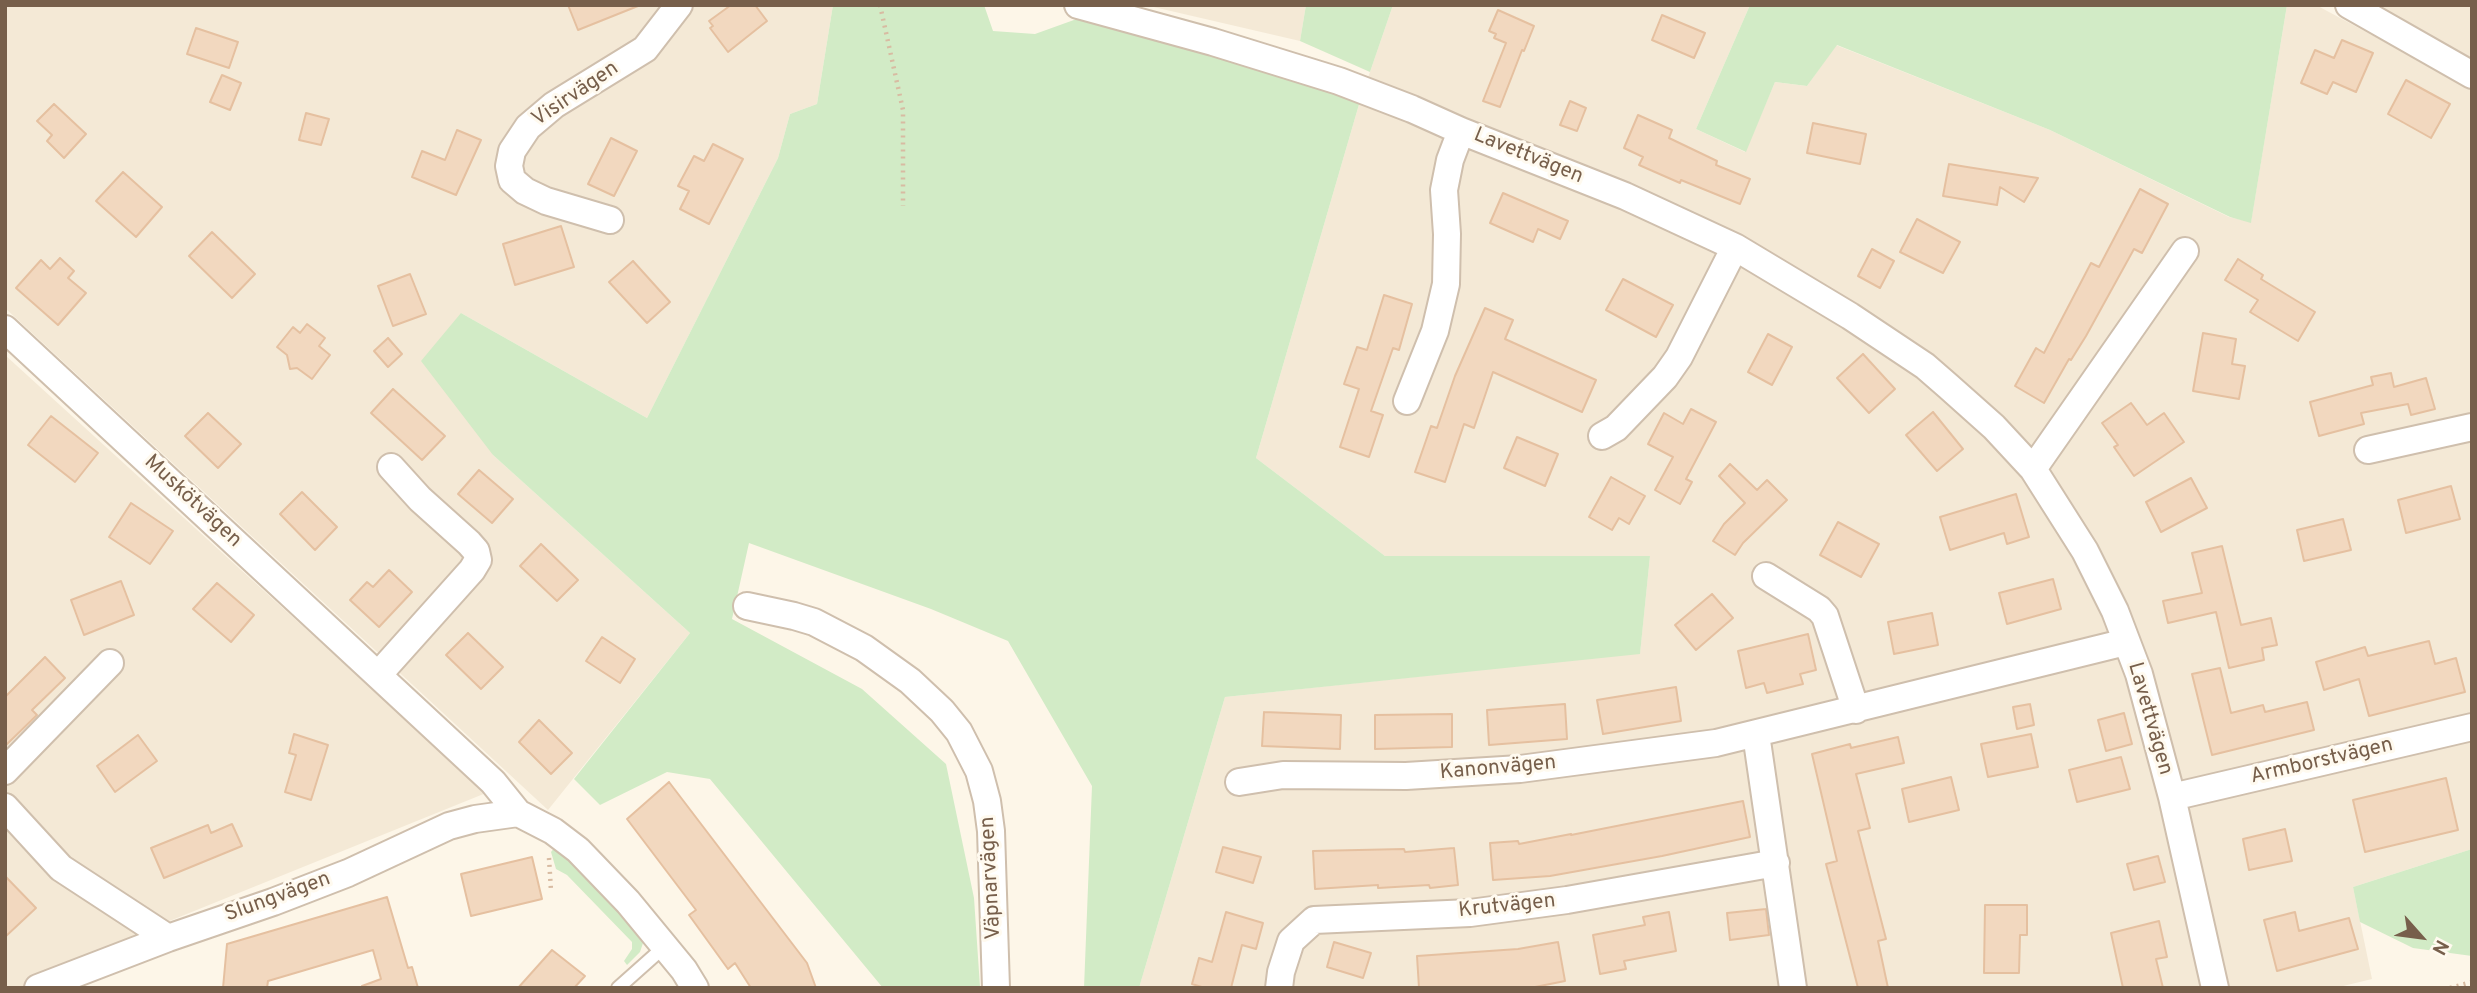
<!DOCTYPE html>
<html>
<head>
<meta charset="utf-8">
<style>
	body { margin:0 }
	#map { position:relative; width:2477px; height:993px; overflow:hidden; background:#fdf6e8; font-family:Overpass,sans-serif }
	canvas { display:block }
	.frame { position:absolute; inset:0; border:7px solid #775f4b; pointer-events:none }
	.north { position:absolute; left:2386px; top:902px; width:70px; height:70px; -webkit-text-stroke:5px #fffaef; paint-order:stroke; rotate:118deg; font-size:19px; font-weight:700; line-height:28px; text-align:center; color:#775f4b }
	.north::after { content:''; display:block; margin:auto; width:24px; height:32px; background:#775f4b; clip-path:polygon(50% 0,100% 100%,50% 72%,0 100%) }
</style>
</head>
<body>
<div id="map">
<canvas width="2477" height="993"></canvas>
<div class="frame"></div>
<div class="north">N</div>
</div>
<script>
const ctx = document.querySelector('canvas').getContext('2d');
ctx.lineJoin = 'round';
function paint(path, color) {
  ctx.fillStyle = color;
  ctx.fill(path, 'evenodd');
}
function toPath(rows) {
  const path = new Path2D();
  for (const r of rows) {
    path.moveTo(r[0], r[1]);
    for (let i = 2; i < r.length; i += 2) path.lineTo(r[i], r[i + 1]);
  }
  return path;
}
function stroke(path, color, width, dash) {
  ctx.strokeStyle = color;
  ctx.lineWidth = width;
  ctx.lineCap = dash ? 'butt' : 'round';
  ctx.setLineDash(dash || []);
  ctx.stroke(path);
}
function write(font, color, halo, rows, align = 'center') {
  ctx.font = font + ' Overpass,sans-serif';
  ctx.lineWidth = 6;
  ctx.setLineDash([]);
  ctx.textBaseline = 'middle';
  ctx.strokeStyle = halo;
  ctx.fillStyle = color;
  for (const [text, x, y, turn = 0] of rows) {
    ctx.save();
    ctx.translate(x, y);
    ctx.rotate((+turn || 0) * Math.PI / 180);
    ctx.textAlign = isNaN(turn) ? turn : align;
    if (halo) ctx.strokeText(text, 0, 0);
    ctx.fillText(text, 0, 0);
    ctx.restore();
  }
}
paint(toPath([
	[5,5,833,5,817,104,790,114,778,158,647,418,461,313,493,455,690,633,548,810,5,308],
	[1145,5,1306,5,1300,41],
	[1393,5,1750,5,1696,129,1745,152,1775,82,1807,86,1836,45,2050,130,2229,217,2251,222,2287,5,2316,5,2472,89,2472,849,2353,887,2372,979,2335,988,1139,988,1225,697,1640,653,1650,556,1385,556,1256,458,1360,101],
	[2372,5,2472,5,2472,61],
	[5,355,486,793,167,922,59,853,5,797],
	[5,826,20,845,57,875,152,938,23,988,5,988]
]), '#f4e9d6');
paint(toPath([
	[833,5,984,5,993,31,1035,34,1085,16,1360,101,1256,458,1385,556,1650,556,1640,654,1225,697,1139,988,1084,988,1092,786,1008,641,931,609,749,543,732,619,862,689,946,764,974,898,980,987,883,988,710,779,667,772,600,805,574,779,690,633,493,455,421,361,461,313,647,418,778,158,790,114,817,104],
	[1306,5,1393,5,1370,72,1300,41],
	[1750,5,2287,5,2251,223,2230,217,2050,130,1837,45,1807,86,1775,82,1746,152,1696,129],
	[555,847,572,861,639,933,643,943,640,952,627,965,624,961,632,949,632,942,567,875,556,869,551,852],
	[2472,849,2472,956,2413,948,2360,922,2353,887]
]), '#d2ebc6');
const building = toPath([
	[568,5,638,5,638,6,578,30,568,5],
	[731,5,755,5,767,21,728,52,710,28,713,26,709,21,731,5],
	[1498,10,1534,26,1524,51,1522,50,1500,107,1483,101,1506,43,1494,38,1496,34,1489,31,1498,10],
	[1662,15,1705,33,1694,58,1652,40,1662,15],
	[196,28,238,42,229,68,187,54,196,28],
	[2342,40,2373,53,2356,92,2333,82,2327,94,2301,83,2315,50,2334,58,2342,40],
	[222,75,241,83,230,110,210,102,222,75],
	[2406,80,2450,104,2431,138,2388,114,2406,80],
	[1570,101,1586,108,1577,131,1560,125,1570,101],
	[54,104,86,134,64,158,47,141,52,135,37,121,54,104],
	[306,113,329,119,321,145,299,140,306,113],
	[1638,115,1672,130,1669,138,1717,161,1716,165,1750,179,1740,204,1681,180,1680,183,1639,165,1643,157,1624,148,1638,115],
	[1813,123,1866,134,1860,164,1807,153,1813,123],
	[457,130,481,140,456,195,412,177,422,151,445,160,457,130],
	[611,138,637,151,614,196,588,184,611,138],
	[713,144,743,159,709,224,680,209,689,191,678,186,694,156,704,161,713,144],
	[1949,164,1967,167,2038,178,2024,202,2000,187,1997,205,1943,196,1949,164],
	[123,172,162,207,136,237,96,201,123,172],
	[2140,189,2168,204,2142,253,2134,249,2086,336,2071,360,2069,359,2044,403,2015,386,2036,348,2044,353,2091,263,2099,267,2140,189],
	[1503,193,1568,221,1560,239,1538,229,1533,242,1490,223,1503,193],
	[1917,219,1960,242,1943,273,1900,252,1917,219],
	[561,226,574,267,515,285,503,244,561,226],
	[212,232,255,274,232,298,189,256,212,232],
	[1872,249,1894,261,1880,288,1858,276,1872,249],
	[60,258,74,271,68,278,86,293,58,325,16,288,41,260,50,269,60,258],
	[2238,259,2263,275,2261,279,2315,312,2298,341,2250,312,2258,300,2225,280,2238,259],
	[633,261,670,302,647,323,609,282,633,261],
	[410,274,426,314,393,326,378,286,410,274],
	[1623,279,1673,305,1656,337,1606,310,1623,279],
	[1384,295,1412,304,1399,350,1393,348,1371,411,1383,415,1369,457,1340,447,1359,389,1344,384,1357,347,1367,350,1384,295],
	[1485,308,1513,320,1505,339,1596,380,1582,412,1493,372,1474,428,1464,424,1445,482,1415,472,1431,426,1437,428,1455,376,1485,308],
	[307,324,325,338,319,346,330,355,312,379,297,368,290,369,287,355,277,347,293,327,300,333,307,324],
	[2203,333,2236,339,2232,364,2245,366,2239,399,2193,391,2203,333],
	[1768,334,1792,347,1772,385,1748,372,1768,334],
	[388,338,402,354,388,367,374,351,388,338],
	[1863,354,1895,389,1869,413,1837,378,1863,354],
	[2391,373,2394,387,2426,378,2435,409,2411,415,2408,404,2361,413,2364,424,2319,436,2310,402,2373,385,2371,377,2391,373],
	[393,389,445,436,422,460,371,413,393,389],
	[2131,403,2147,425,2164,413,2184,442,2134,476,2114,447,2118,445,2102,423,2131,403],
	[1691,409,1716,422,1686,479,1692,482,1680,504,1655,490,1673,457,1648,444,1664,413,1683,424,1691,409],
	[1933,412,1963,449,1937,471,1906,435,1933,412],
	[208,413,241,444,218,468,185,436,208,413],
	[51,416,98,453,75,482,28,445,51,416],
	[1517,437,1558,454,1545,486,1504,468,1517,437],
	[1730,464,1757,490,1767,480,1787,500,1743,543,1735,555,1713,541,1724,524,1745,503,1719,476,1730,464],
	[479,470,513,499,492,523,458,494,479,470],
	[1611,477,1645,496,1629,524,1619,518,1612,530,1589,517,1611,477],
	[2191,478,2207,508,2161,532,2146,502,2191,478],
	[2451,486,2460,519,2406,533,2398,500,2451,486],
	[302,492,337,527,315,550,280,514,302,492],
	[2016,494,2029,537,2007,544,2004,533,1950,550,1940,517,2016,494],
	[131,503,173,531,150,564,109,537,131,503],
	[2343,519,2351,550,2304,561,2297,530,2343,519],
	[1838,522,1879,544,1861,577,1820,555,1838,522],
	[541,544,578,580,557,601,520,566,541,544],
	[2222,546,2241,625,2271,618,2277,645,2262,648,2264,660,2229,668,2216,612,2168,623,2163,601,2202,593,2192,553,2222,546],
	[389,570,412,592,379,627,350,600,367,582,373,587,389,570],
	[2053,579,2061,609,2007,624,1999,593,2053,579],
	[121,581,134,615,84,635,71,600,121,581],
	[217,583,254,615,231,642,193,609,217,583],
	[1712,594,1733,618,1696,650,1675,625,1712,594],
	[1932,613,1938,645,1894,654,1888,622,1932,613],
	[468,633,503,667,481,689,446,655,468,633],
	[1808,634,1816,670,1800,674,1803,684,1767,693,1764,683,1746,688,1738,651,1808,634],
	[602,637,635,659,620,683,586,661,602,637],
	[2429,641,2435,664,2456,658,2465,692,2369,716,2359,679,2324,690,2316,662,2365,647,2368,656,2429,641],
	[45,657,65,678,32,710,37,715,5,746,5,697,45,657],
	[2220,668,2231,713,2263,705,2265,712,2307,702,2314,730,2212,755,2192,674,2220,668],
	[1676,687,1681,721,1603,734,1597,700,1676,687],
	[1565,704,1567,739,1489,745,1487,710,1565,704],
	[2030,704,2034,725,2017,729,2013,707,2030,704],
	[1264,712,1341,715,1340,749,1262,746,1264,712],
	[2124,713,2132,744,2106,751,2098,720,2124,713],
	[1452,714,1452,747,1375,749,1375,715,1452,714],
	[539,720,572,753,551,774,519,742,539,720],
	[294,734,328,745,311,800,285,792,296,755,289,753,294,734],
	[2031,734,2038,767,1988,777,1981,744,2031,734],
	[138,735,157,761,115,792,97,766,138,735],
	[1898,737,1904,763,1856,774,1870,828,1858,831,1886,939,1878,941,1888,988,1858,988,1826,864,1837,861,1812,754,1850,744,1851,748,1898,737],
	[2121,757,2130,789,2077,802,2069,770,2121,757],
	[1951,777,1959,810,1909,822,1902,789,1951,777],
	[2446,778,2458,830,2365,852,2353,800,2446,778],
	[669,782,807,963,816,988,751,988,735,963,728,969,689,915,696,910,627,819,669,782],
	[1743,801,1750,837,1662,856,1550,876,1493,880,1490,843,1518,841,1519,844,1571,834,1571,835,1743,801],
	[232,824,242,846,164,878,151,848,208,825,211,833,232,824],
	[2285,829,2292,861,2249,870,2243,839,2285,829],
	[1223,847,1261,857,1253,883,1216,872,1223,847],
	[1454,848,1458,885,1430,888,1429,885,1378,888,1378,885,1315,889,1313,851,1404,849,1405,852,1454,848],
	[2158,856,2165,882,2134,890,2127,864,2158,856],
	[532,857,542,899,471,916,461,874,532,857],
	[5,876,36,908,5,937,5,876],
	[387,897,408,968,412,967,418,988,362,988,362,986,381,979,373,950,268,981,267,988,223,988,227,944,387,897],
	[1985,905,2027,905,2027,935,2020,935,2019,973,1984,973,1985,905],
	[1766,909,1769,935,1730,940,1727,913,1766,909],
	[1226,912,1263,923,1256,949,1242,945,1231,988,1205,988,1192,984,1199,958,1212,962,1226,912],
	[1669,912,1676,951,1624,961,1626,969,1600,974,1593,935,1645,925,1643,917,1669,912],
	[2295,912,2299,931,2349,918,2358,949,2277,971,2264,920,2295,912],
	[2159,921,2167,957,2156,959,2163,988,2123,988,2111,933,2159,921],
	[1334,942,1371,953,1363,978,1327,967,1334,942],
	[1558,942,1565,981,1530,988,1419,988,1417,956,1518,949,1558,942],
	[552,950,585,976,574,988,518,988,552,950]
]);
paint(building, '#f2d8bf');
stroke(building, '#e5c0a0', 2);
const service = toPath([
	[618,988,664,947]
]);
const minor = toPath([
	[1078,5,1213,42,1339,81,1412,109,1461,131],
	[2349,5,2472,75],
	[610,220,546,201,525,191,512,180,509,166,512,151,528,127,554,105,645,49,679,5],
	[5,329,493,782,518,813,553,831,578,850,628,902,684,970,695,988],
	[1407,401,1435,331,1446,284,1447,234,1444,190,1450,160,1461,131,1625,196,1735,247],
	[1602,436,1616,428,1665,377,1679,357,1735,247,1850,316,1925,366,1948,386,1994,427,2033,469,2085,551,2115,611,2139,674,2172,797,2215,988],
	[2368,450,2472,427],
	[2033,469,2185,251],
	[1766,576,1819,609,1825,616,1856,710],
	[747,606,794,616,814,622,864,648,910,681,942,711,959,732,979,771,987,801,991,831,996,988],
	[378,675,472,570,478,560,476,551,469,543,420,499,391,467],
	[1756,734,1793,988],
	[5,771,110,663],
	[1239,782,1283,775,1406,776,1520,769,1716,743,2126,642],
	[2172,797,2472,727],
	[5,807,61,868,168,938],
	[38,988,168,938,273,902,348,873,449,826,475,819,518,813],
	[1279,988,1281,972,1291,941,1314,920,1470,913,1567,900,1776,863]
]);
stroke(service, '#cfbfad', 16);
stroke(minor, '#cfbfad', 30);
stroke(toPath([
	[880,5,903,110,903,206],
	[549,858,551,891],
	[2450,988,2472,982]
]), '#d8bba2', 4.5, [2, 5]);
stroke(service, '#fff', 12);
stroke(minor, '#fff', 26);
write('21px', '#775f4b', '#fffaef', [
	["Visirvägen",576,95,-34],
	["Lavettvägen",1528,157,22],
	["Muskötvägen",192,502,43],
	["Lavettvägen",2149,719,74],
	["Armborstvägen",2322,762,-13],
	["Kanonvägen",1498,769,-5],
	["Väpnarvägen",992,878,-93],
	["Slungvägen",278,898,-20],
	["Krutvägen",1507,907,-6]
]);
</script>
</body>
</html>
